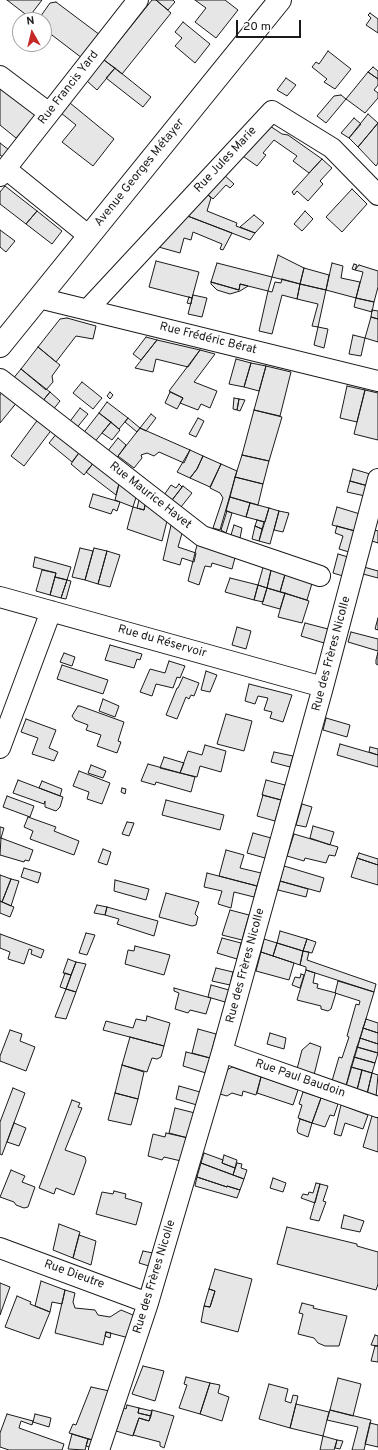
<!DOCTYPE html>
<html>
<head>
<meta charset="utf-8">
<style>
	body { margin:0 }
	#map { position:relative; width:378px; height:1450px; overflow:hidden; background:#fff; font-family:Overpass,sans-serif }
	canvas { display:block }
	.north { position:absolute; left:12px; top:12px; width:40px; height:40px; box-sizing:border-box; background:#fff; border:1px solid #a3a3a3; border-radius:50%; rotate:352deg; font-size:11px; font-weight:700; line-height:16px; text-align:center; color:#1a1a1a }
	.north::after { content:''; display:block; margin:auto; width:14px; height:18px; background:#c62828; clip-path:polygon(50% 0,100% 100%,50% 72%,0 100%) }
	.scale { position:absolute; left:236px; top:20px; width:65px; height:18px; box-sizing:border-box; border:2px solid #1a1a1a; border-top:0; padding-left:5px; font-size:12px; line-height:14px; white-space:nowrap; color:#1a1a1a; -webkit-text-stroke:3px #fff; paint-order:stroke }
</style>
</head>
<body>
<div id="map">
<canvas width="378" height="1450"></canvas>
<div class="north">N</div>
<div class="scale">20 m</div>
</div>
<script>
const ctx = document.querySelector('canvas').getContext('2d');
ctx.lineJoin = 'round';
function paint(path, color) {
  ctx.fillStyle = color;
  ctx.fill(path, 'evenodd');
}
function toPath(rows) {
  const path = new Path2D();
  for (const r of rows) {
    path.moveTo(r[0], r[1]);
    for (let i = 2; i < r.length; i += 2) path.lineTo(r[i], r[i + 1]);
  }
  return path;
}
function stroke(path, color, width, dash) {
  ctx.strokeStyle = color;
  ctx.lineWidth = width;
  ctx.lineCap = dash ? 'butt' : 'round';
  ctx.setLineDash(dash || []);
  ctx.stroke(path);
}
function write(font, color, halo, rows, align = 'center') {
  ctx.font = font + ' Overpass,sans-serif';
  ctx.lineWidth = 3;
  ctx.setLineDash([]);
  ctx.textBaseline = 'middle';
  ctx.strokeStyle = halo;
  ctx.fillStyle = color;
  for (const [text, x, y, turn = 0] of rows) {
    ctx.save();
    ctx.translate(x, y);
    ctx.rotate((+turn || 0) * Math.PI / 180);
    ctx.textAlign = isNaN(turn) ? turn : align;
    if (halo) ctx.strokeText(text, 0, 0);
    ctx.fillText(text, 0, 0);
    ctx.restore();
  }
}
const building = toPath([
	[7,0,42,0,29,17,7,0],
	[152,0,156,0,171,13,122,74,104,60,152,0],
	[156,0,173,0,175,2,168,10,156,0],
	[195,0,225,0,238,10,216,38,195,22,206,8,195,0],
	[56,2,100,35,82,58,44,29,44,20,38,20,50,3,56,2],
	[370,13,378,19,378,33,366,25,371,18,368,15,370,13],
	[183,22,210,44,195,63,175,46,182,38,175,32,183,22],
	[328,51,351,69,335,89,324,82,327,79,312,67,316,62,319,64,328,51],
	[104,60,115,68,97,90,87,81,104,60],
	[373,67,378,71,378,79,368,72,373,67],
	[115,68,151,97,143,107,106,78,115,68],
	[368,72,378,79,378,85,374,90,378,93,378,98,365,113,346,99,368,72],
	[286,78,296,85,287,96,277,90,286,78],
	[0,87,34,113,35,117,16,138,0,125,0,87],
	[341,95,346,99,326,123,317,116,334,96,341,95],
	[70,103,114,139,93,166,62,142,76,125,61,113,70,103],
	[368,114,378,123,358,147,349,138,368,114],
	[354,118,361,124,349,138,341,133,354,118],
	[378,123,378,163,376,166,358,147,378,123],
	[270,126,282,134,288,135,322,159,309,173,293,161,297,156,274,140,263,153,266,155,257,166,240,154,270,126],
	[0,143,9,150,3,157,0,155,0,143],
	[322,159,332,168,320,181,323,184,308,201,297,191,294,195,292,192,322,159],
	[222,173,234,184,230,188,226,185,213,199,205,192,222,173],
	[5,186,37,211,26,224,0,204,0,192,5,186],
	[352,189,367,204,342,232,326,217,352,189],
	[205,192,211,198,207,211,237,223,236,226,255,233,250,240,185,215,205,192],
	[37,211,62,231,52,244,26,224,37,211],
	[305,211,313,219,302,231,294,224,305,211],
	[185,215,232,233,223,250,220,249,222,244,193,232,191,240,184,238,180,253,155,246,185,215],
	[254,215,264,223,255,233,240,227,254,215],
	[0,230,15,241,6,252,0,247,0,230],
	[278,255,304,268,300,284,272,277,278,255],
	[156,261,199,272,192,298,149,287,156,261],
	[217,263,272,277,268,291,240,284,239,290,211,282,217,263],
	[332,263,343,266,341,278,360,282,356,298,326,290,332,263],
	[354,264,357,265,355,270,352,269,354,264],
	[359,265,378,271,378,287,374,302,356,298,363,272,355,270,359,265],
	[304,268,329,275,326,290,300,284,304,268],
	[282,279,300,284,297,299,282,295,272,334,259,331,268,291,272,292,275,282,281,283,282,279],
	[211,282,239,290,240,284,248,286,240,291,230,294,217,290,211,284,211,282],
	[300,284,326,290,318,327,312,326,318,304,297,299,300,284],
	[193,295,207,298,202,317,188,314,193,295],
	[189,297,192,298,191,304,187,303,189,297],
	[356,298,374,302,372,312,354,307,356,298],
	[372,310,378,311,378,319,371,317,372,310],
	[371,317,378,319,378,342,365,338,371,317],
	[67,318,96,326,93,339,76,336,56,362,38,347,60,319,67,318],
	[318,327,328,329,324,348,314,345,318,327],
	[353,335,365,338,361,356,349,354,353,335],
	[146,337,157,340,141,360,133,354,146,337],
	[157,340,200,350,188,367,156,359,153,372,135,368,157,340],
	[38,347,60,365,52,376,53,382,46,390,21,369,38,347],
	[200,350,215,354,194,382,217,391,210,408,201,404,198,410,180,403,183,398,169,391,200,350],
	[236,359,251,363,244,387,229,384,236,359],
	[251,363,266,366,259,391,244,387,251,363],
	[266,366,291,372,280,416,254,410,266,366],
	[21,369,50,392,41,403,12,380,21,369],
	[82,382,102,398,93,409,73,393,82,382],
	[347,386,365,390,357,422,340,418,347,386],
	[4,390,18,401,0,423,0,395,4,390],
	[365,390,378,393,378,440,354,434,365,390],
	[50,392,60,401,52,411,41,403,50,392],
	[110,392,113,395,110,399,107,396,110,392],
	[170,392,183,398,177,409,165,403,170,392],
	[234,398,239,399,237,410,233,409,234,398],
	[239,399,245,400,240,411,237,410,239,399],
	[107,402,128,418,119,429,99,413,107,402],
	[80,408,88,414,75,430,68,424,80,408],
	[254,410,282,417,269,461,242,455,254,410],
	[99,413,111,422,93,444,82,435,99,413],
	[151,414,156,418,146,431,140,428,151,414],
	[39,418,53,428,24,466,11,456,39,418],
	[128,418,140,428,137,432,125,422,128,418],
	[198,418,204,421,196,437,189,434,198,418],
	[111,422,120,430,112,440,102,433,111,422],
	[140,428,190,450,184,463,159,452,154,456,147,453,141,455,142,458,134,468,118,456,140,428],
	[58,432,81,450,72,462,49,443,58,432],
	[118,438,126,445,116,459,107,452,118,438],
	[81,450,95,461,84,475,71,464,81,450],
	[190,450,203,456,197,469,190,478,177,472,190,450],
	[242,455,269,461,263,484,235,477,242,455],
	[203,456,221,464,210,487,190,478,197,469,203,456],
	[95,461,120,480,116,495,86,472,95,461],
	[221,464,237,471,220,530,213,528,223,498,220,493,210,488,221,464],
	[353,469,370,474,368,486,350,481,353,469],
	[235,477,263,484,258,505,230,497,235,477],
	[120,480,137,494,133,507,115,500,120,480],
	[350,481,368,486,365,496,347,492,350,481],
	[179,484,182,487,170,503,164,495,171,485,176,488,179,484],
	[183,486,192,493,181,507,172,500,183,486],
	[93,494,120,502,117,511,113,509,111,514,89,507,93,494],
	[140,496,146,501,144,510,137,508,140,496],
	[230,497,250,503,246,517,226,511,230,497],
	[146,501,168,517,162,541,127,529,133,507,144,510,146,501],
	[250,503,269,508,265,522,246,517,250,503],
	[337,507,360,514,355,531,332,525,337,507],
	[269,508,279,511,270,544,259,541,269,508],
	[227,511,232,513,226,533,221,530,227,511],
	[279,511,289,513,283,532,274,530,279,511],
	[257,520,264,522,262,529,255,526,257,520],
	[172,521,183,530,178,547,196,553,194,562,182,558,180,565,163,560,172,521],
	[234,525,242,528,240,538,231,535,234,525],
	[255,526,262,529,259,541,252,539,255,526],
	[337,526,355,531,349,552,339,549,343,536,335,533,337,526],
	[375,530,378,531,378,543,372,541,375,530],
	[198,541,236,554,232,569,212,563,211,567,205,566,199,585,188,581,198,541],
	[80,548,93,551,85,580,72,577,80,548],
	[94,548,107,551,98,584,85,580,94,548],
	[107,551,120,555,110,587,98,584,107,551],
	[338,554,348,557,343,576,333,573,338,554],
	[35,557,71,567,67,580,55,577,56,573,33,567,35,557],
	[264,564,272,566,267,588,258,585,264,564],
	[272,566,286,571,280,592,267,588,272,566],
	[364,567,378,571,378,578,363,574,364,567],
	[42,570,56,573,50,595,36,591,42,570],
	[286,571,313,580,307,600,280,592,286,571],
	[55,577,67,580,61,598,50,595,55,577],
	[230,578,258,585,254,600,225,592,230,578],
	[67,580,71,581,66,599,61,598,67,580],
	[258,585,267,588,263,602,254,600,258,585],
	[267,588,285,593,280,609,262,604,267,588],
	[285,593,309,601,302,623,278,617,285,593],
	[378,618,378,630,375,629,378,618],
	[305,623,328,629,324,643,301,636,305,623],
	[237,627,251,631,246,649,232,645,237,627],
	[351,632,378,639,378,651,348,642,351,632],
	[110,645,142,654,140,660,137,659,134,668,105,660,110,645],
	[378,652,378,665,376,664,376,660,378,652],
	[64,653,75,657,72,666,60,662,64,653],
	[169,661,185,666,180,678,177,677,173,688,156,684,152,696,140,692,150,669,165,673,169,661],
	[62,665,108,680,103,694,57,679,62,665],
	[206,671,217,675,210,692,201,690,206,671],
	[183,677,199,683,194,696,191,695,189,699,186,697,177,719,166,715,177,688,178,688,183,677],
	[249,684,292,695,283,722,270,718,272,712,264,710,268,698,258,696,255,704,245,701,249,684],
	[103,699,119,706,115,717,99,711,103,699],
	[78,706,80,706,124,722,118,741,121,742,117,753,97,746,101,735,86,730,88,725,75,720,72,716,78,706],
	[226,714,252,721,244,751,217,744,226,714],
	[326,718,350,725,347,737,323,730,326,718],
	[26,719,56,730,49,748,58,752,54,761,32,754,38,738,21,732,26,719],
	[340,744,378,755,378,767,337,755,340,744],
	[205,745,226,751,221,772,200,766,197,777,180,773,188,751,202,755,205,745],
	[370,747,378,749,378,755,369,752,370,747],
	[274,752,293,756,290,767,271,762,274,752],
	[164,757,184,763,180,773,160,768,164,757],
	[148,764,195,777,191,792,156,782,155,785,141,781,148,764],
	[91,765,106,771,103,778,88,773,91,765],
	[79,771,110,783,102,804,87,799,89,792,73,786,79,771],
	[18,780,63,797,60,807,56,811,45,807,45,801,44,804,13,793,18,780],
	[266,780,285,785,281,800,262,795,266,780],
	[42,781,62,789,60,796,39,788,42,781],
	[122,788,126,789,125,794,121,792,122,788],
	[263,795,281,800,275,821,257,816,263,795],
	[7,796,34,806,30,817,3,807,7,796],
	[166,800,224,815,220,830,162,815,166,800],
	[302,804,312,807,306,827,296,825,302,804],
	[28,817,56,827,54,831,79,841,74,855,30,839,33,831,24,827,28,817],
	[127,822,134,823,129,836,122,834,127,822],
	[313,826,334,832,330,845,310,838,313,826],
	[0,827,4,828,1,838,0,838,0,827],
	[253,833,271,838,265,858,247,853,253,833],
	[294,834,338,847,335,856,329,855,326,863,305,858,304,861,287,856,294,834],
	[1,838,33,850,29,861,25,860,24,862,0,855,1,838],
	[103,849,111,852,107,865,98,862,103,849],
	[226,850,244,855,240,868,261,873,257,886,219,876,226,850],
	[359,853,378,859,378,865,357,858,359,853],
	[357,858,378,865,378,885,351,877,357,858],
	[284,866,324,878,320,892,280,881,284,866],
	[24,868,41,873,38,883,21,877,24,868],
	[207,873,257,886,254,897,234,892,231,908,218,904,222,891,204,887,207,873],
	[0,875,11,879,2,902,0,901,0,875],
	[11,879,19,881,11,906,2,902,11,879],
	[115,880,149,889,146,900,114,891,115,880],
	[280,881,308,889,306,897,278,890,280,881],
	[166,893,199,902,195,914,198,917,196,925,192,926,159,917,166,893],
	[0,901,14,907,10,917,0,913,0,901],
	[97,905,107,907,105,915,94,913,97,905],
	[107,907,158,921,154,936,117,924,119,919,105,915,107,907],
	[230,910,249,915,242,940,222,935,230,910],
	[280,931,307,939,303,951,277,943,280,931],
	[86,933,95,935,87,955,79,953,86,933],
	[0,934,44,950,41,958,31,954,32,950,29,949,24,964,8,959,10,952,0,948,0,934],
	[222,938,241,943,237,959,217,953,222,938],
	[264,939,277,943,273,956,261,952,264,939],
	[307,939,316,942,312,953,303,951,307,939],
	[277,943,303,951,300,965,273,956,277,943],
	[135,946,170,955,164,975,125,964,128,950,134,951,135,946],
	[303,951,309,952,307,960,376,984,374,992,306,970,306,967,300,965,303,951],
	[261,952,294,963,289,980,256,971,261,952],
	[68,959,76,962,71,975,63,973,68,959],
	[76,962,86,964,76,992,66,989,76,962],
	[216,968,233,972,230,985,212,981,216,968],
	[306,970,315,973,313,983,318,984,317,988,336,993,331,1009,328,1011,321,1009,321,1006,297,1000,306,970],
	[65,973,71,975,66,989,60,987,65,973],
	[301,974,304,975,300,988,292,985,295,977,300,978,301,974],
	[338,981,374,992,346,1086,332,1081,339,1057,342,1058,349,1037,347,1036,356,1004,359,1005,360,1001,335,993,338,981],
	[211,985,229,990,225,1002,208,997,211,985],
	[174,988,211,998,206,1014,190,1010,188,1013,175,1009,179,993,174,991,174,988],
	[66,989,76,992,66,1019,55,1017,66,989],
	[147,1016,170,1023,164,1046,103,1030,106,1021,133,1028,136,1019,146,1021,147,1016],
	[366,1019,378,1023,378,1033,363,1028,366,1019],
	[363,1028,378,1033,378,1044,360,1038,363,1028],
	[198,1029,216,1034,210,1058,192,1053,198,1029],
	[10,1030,22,1034,20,1041,35,1047,26,1071,0,1061,0,1056,10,1030],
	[270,1033,286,1038,284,1049,267,1044,270,1033],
	[130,1037,164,1046,161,1057,157,1059,152,1058,147,1072,122,1065,130,1037],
	[360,1038,378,1044,378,1053,357,1047,360,1038],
	[310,1043,321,1047,314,1075,297,1069,302,1050,310,1043],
	[357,1047,378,1053,375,1063,354,1057,357,1047],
	[186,1052,210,1058,206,1073,183,1066,186,1052],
	[354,1057,375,1063,372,1073,351,1067,354,1057],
	[122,1065,144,1072,138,1099,115,1093,122,1065],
	[232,1067,261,1077,256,1095,243,1091,242,1096,232,1093,227,1096,220,1094,227,1070,232,1067],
	[351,1067,362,1070,357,1090,346,1086,351,1067],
	[362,1070,372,1073,367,1094,357,1090,362,1070],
	[372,1073,378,1075,376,1097,367,1094,372,1073],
	[261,1077,298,1090,293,1105,257,1093,261,1077],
	[179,1086,200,1092,197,1105,176,1099,179,1086],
	[13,1088,25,1093,2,1155,0,1154,0,1122,13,1088],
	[303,1092,321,1098,312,1123,298,1118,302,1105,299,1104,303,1092],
	[115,1093,138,1099,131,1125,108,1120,115,1093],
	[321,1098,338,1104,334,1116,330,1115,325,1127,312,1123,321,1098],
	[72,1100,80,1103,78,1107,82,1108,65,1150,85,1157,86,1161,74,1195,56,1188,54,1194,39,1188,72,1100],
	[341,1105,368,1115,363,1129,345,1123,341,1136,334,1134,341,1105],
	[175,1108,195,1113,188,1138,169,1133,175,1108],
	[372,1116,378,1118,378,1152,363,1147,372,1116],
	[300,1119,312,1123,308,1137,298,1133,297,1130,300,1119],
	[14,1123,26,1128,19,1146,7,1142,14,1123],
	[166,1133,188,1138,181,1161,164,1157,162,1160,148,1156,153,1134,165,1137,166,1133],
	[204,1153,223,1160,222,1163,235,1168,233,1175,201,1163,204,1153],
	[224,1155,237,1160,235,1168,222,1163,224,1155],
	[201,1163,244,1179,240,1190,227,1186,227,1187,197,1177,201,1163],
	[237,1163,242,1164,241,1168,247,1170,244,1179,233,1175,237,1163],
	[11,1170,25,1176,22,1182,35,1187,28,1207,24,1208,16,1205,14,1202,0,1197,11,1170],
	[197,1177,227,1187,227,1186,240,1190,237,1198,195,1186,197,1177],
	[273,1178,286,1183,283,1192,270,1188,273,1178],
	[316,1183,320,1184,315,1203,301,1198,303,1194,308,1195,309,1192,313,1193,316,1183],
	[320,1184,328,1186,323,1201,326,1202,319,1221,310,1219,320,1184],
	[114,1191,126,1194,125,1198,142,1203,136,1225,96,1214,102,1192,113,1194,114,1191],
	[344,1215,364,1221,360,1232,341,1228,344,1215],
	[59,1224,80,1232,73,1258,53,1250,59,1224],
	[287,1227,357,1244,357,1246,378,1252,378,1284,376,1290,277,1264,287,1227],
	[79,1235,96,1241,91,1265,73,1258,79,1235],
	[143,1251,153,1253,149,1266,139,1263,143,1251],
	[215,1269,252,1279,238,1332,201,1322,204,1306,210,1307,215,1291,209,1289,215,1269],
	[41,1281,65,1290,62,1304,52,1302,50,1312,35,1306,41,1281],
	[0,1283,10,1287,0,1315,0,1283],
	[209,1289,215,1291,210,1307,204,1306,209,1289],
	[65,1290,75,1293,73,1302,75,1308,95,1310,98,1315,110,1317,121,1310,133,1315,138,1323,133,1339,106,1332,103,1345,55,1333,65,1290],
	[17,1296,31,1302,30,1304,50,1312,39,1339,5,1327,17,1296],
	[302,1303,314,1306,313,1308,347,1316,339,1346,325,1346,318,1343,314,1338,298,1334,303,1314,299,1313,302,1303],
	[106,1332,111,1333,110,1338,105,1336,106,1332],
	[375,1335,378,1336,378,1346,371,1345,375,1335],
	[375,1346,378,1346,378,1362,371,1361,375,1346],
	[143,1366,164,1371,155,1401,132,1394,143,1366],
	[186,1377,210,1383,200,1414,179,1408,187,1385,184,1384,186,1377],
	[338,1378,361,1384,353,1416,330,1410,338,1378],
	[210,1383,220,1385,218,1393,229,1397,222,1421,200,1414,210,1383],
	[269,1384,288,1389,285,1401,291,1403,293,1395,298,1396,290,1428,259,1419,269,1384],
	[91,1387,114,1392,96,1441,69,1433,73,1424,76,1425,91,1387],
	[296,1404,329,1412,323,1436,290,1428,296,1404],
	[127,1405,139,1408,138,1413,151,1416,149,1421,139,1418,133,1436,116,1431,124,1408,126,1409,127,1405],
	[139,1408,152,1411,151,1416,138,1413,139,1408],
	[152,1410,174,1416,164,1448,160,1446,160,1442,133,1435,139,1418,149,1421,152,1410],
	[330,1410,371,1420,364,1450,352,1450,358,1427,327,1420,330,1410],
	[7,1414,33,1421,32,1425,21,1421,19,1428,64,1444,62,1450,9,1450,0,1447,0,1433,7,1414],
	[35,1414,51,1418,49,1427,33,1422,35,1414],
	[370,1423,378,1425,378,1447,365,1444,370,1423],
	[72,1434,88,1439,85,1450,68,1449,72,1434],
	[323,1436,337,1440,334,1450,320,1450,323,1436],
	[88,1439,96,1441,93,1448,86,1446,88,1439],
	[337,1440,343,1441,340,1449,335,1448,337,1440]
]);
paint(building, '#e6e6e6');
stroke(building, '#1a1a1a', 1);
const minor = toPath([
	[0,76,49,113],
	[6,169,89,236],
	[0,176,138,0],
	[39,298,378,381],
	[88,309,272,111,332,148,378,195],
	[0,379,202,536,320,576],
	[0,597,323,687],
	[0,748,51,611],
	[222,1052,378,1107],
	[0,1248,148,1303],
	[99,1450,148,1303,222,1052,323,687,378,479]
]);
const tertiary = toPath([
	[0,346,280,0]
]);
stroke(minor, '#1a1a1a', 22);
stroke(tertiary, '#1a1a1a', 24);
stroke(minor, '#fff', 20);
stroke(tertiary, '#fff', 22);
write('12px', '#1a1a1a', '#fff', [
	["Rue Francis Yard",69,88,-52],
	["Rue Jules Marie",226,160,-47],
	["Avenue Georges Métayer",140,173,-51],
	["Rue Frédéric Bérat",208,339,14],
	["Rue Maurice Havet",150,496,38],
	["Rue du Réservoir",162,642,16],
	["Rue des Frères Nicolle",332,654,-75],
	["Rue des Frères Nicolle",246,966,-75],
	["Rue Paul Baudoin",300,1079,19],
	["Rue Dieutre",74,1275,20],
	["Rue des Frères Nicolle",155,1277,-73]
]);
</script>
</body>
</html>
